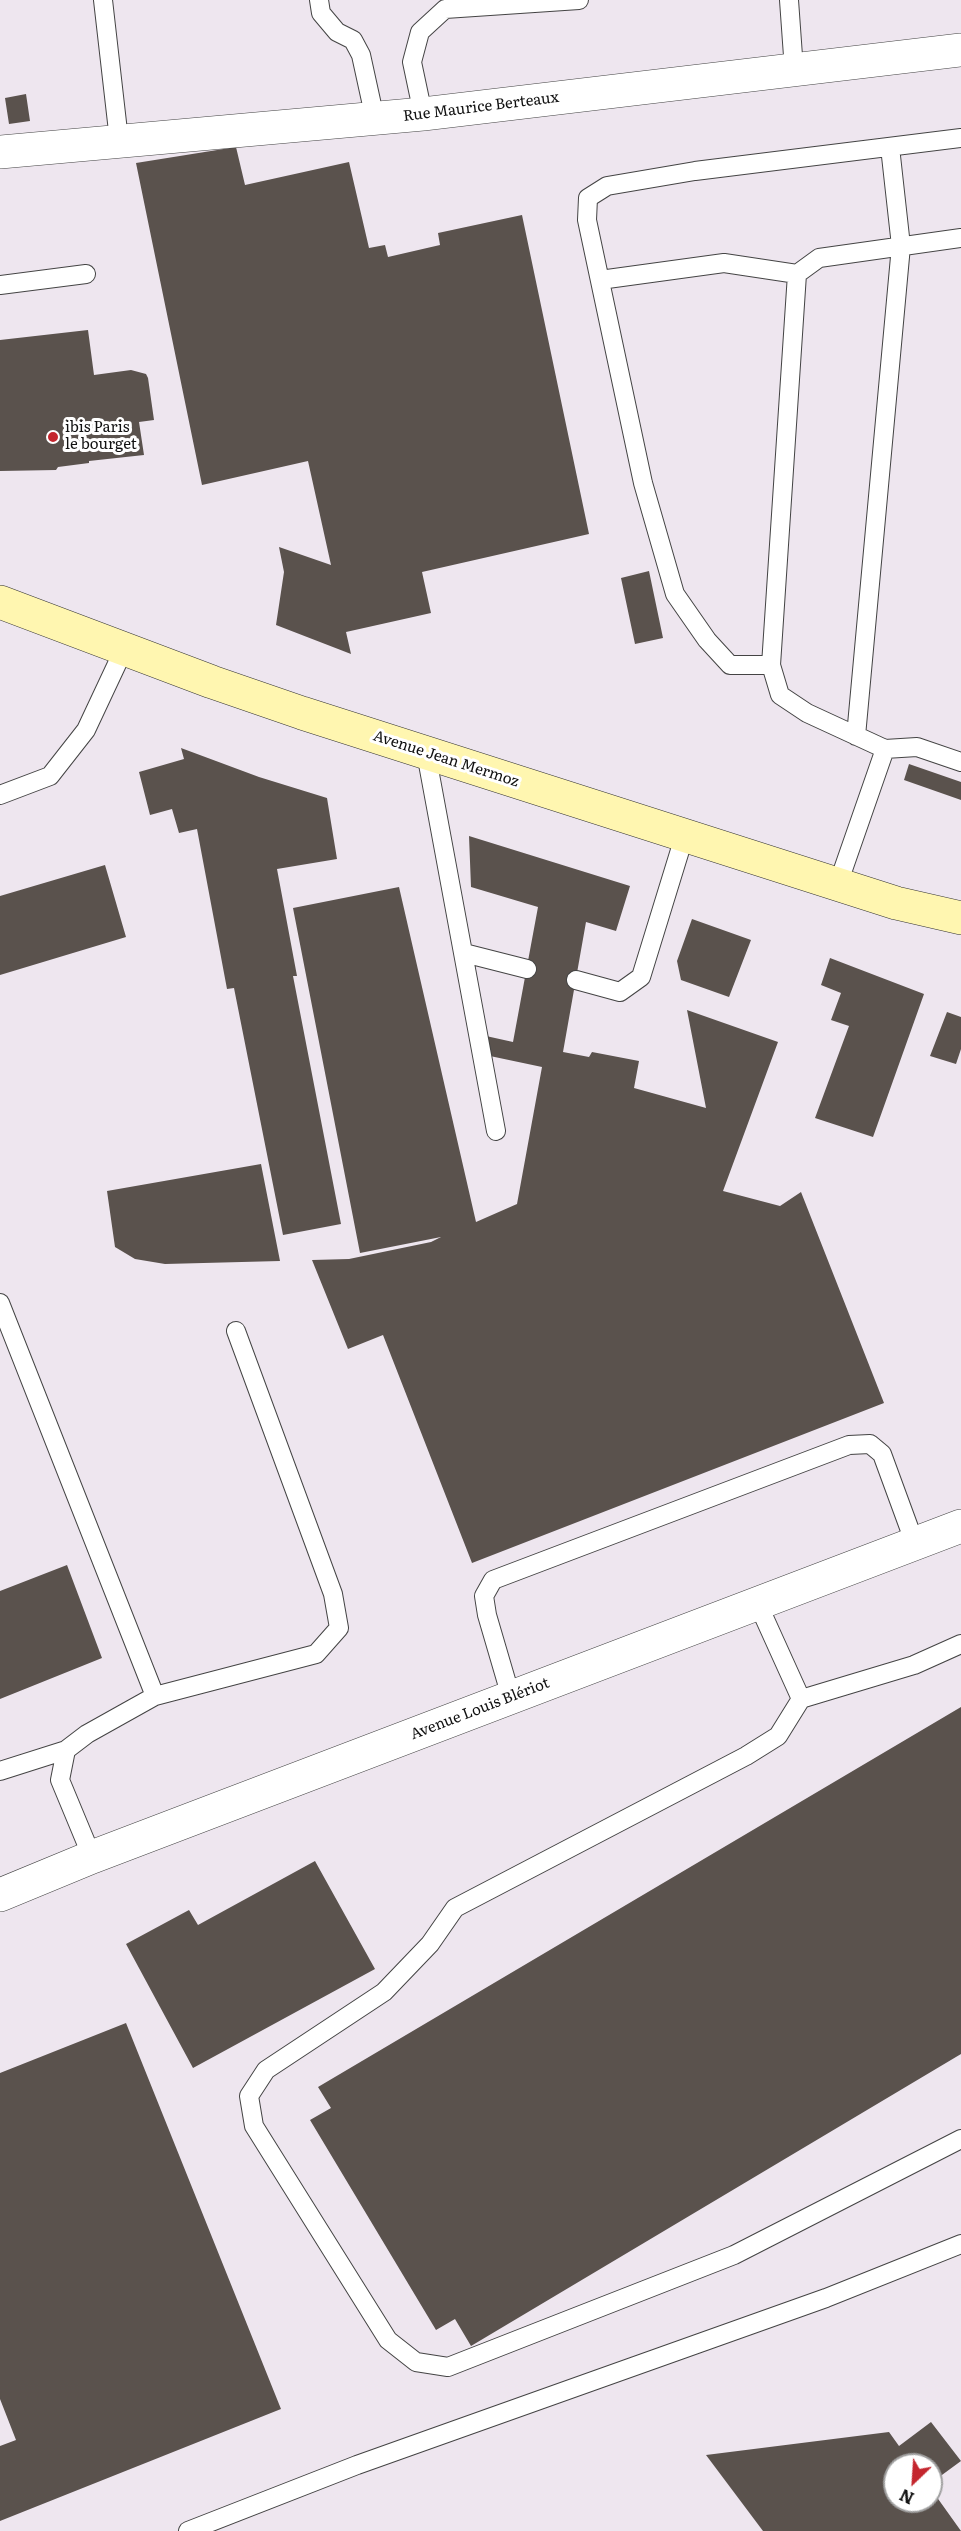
<!DOCTYPE html>
<html>
<head>
<meta charset="utf-8">
<style>
	body { margin:0 }
	#map { position:relative; width:961px; height:2531px; overflow:hidden; background:#fffdf5; font-family:Literata,serif }
	canvas { display:block }
	.north { position:absolute; left:883px; top:2453px; width:60px; height:60px; box-sizing:border-box; background:#fff; border:2px solid #a0a0a0; border-radius:50%; rotate:205deg; font-size:16px; font-weight:700; line-height:24px; text-align:center; color:#111 }
	.north::after { content:''; display:block; margin:auto; width:21px; height:27px; background:#c4262e; clip-path:polygon(50% 0,100% 100%,50% 72%,0 100%) }
</style>
</head>
<body>
<div id="map">
<canvas width="961" height="2531"></canvas>
<div class="north">N</div>
</div>
<script>
const ctx = document.querySelector('canvas').getContext('2d');
ctx.lineJoin = 'round';
function paint(path, color) {
  ctx.fillStyle = color;
  ctx.fill(path, 'evenodd');
}
function toPath(rows) {
  const path = new Path2D();
  for (const r of rows) {
    path.moveTo(r[0], r[1]);
    for (let i = 2; i < r.length; i += 2) path.lineTo(r[i], r[i + 1]);
  }
  return path;
}
function stroke(path, color, width, dash) {
  ctx.strokeStyle = color;
  ctx.lineWidth = width;
  ctx.lineCap = dash ? 'butt' : 'round';
  ctx.setLineDash(dash || []);
  ctx.stroke(path);
}
function write(font, color, halo, rows, align = 'center') {
  ctx.font = font + ' Literata,serif';
  ctx.lineWidth = 6;
  ctx.setLineDash([]);
  ctx.textBaseline = 'middle';
  ctx.strokeStyle = halo;
  ctx.fillStyle = color;
  for (const [text, x, y, turn = 0] of rows) {
    ctx.save();
    ctx.translate(x, y);
    ctx.rotate((+turn || 0) * Math.PI / 180);
    ctx.textAlign = isNaN(turn) ? turn : align;
    if (halo) ctx.strokeText(text, 0, 0);
    ctx.fillText(text, 0, 0);
    ctx.restore();
  }
}
paint(toPath([
	[0,0,961,0,961,2531,0,2531],
	[895,2465,931,2465,931,2501,895,2501]
]), '#eee6ef');
paint(toPath([
	[26,94,30,121,9,124,5,98],
	[236,147,245,185,349,162,369,248,385,245,388,257,440,245,438,233,522,215,589,534,422,572,431,613,346,632,351,654,276,625,284,572,279,547,331,565,308,461,202,485,136,163],
	[88,330,94,375,131,370,146,374,148,378,154,420,139,422,144,455,89,461,89,463,58,467,56,470,0,471,0,340],
	[649,571,663,638,635,644,621,578],
	[181,748,259,777,327,798,337,859,277,869,297,976,293,976,341,1224,283,1235,234,988,227,989,197,829,179,833,172,809,150,815,139,772,184,759],
	[909,764,961,782,961,800,904,780],
	[469,836,630,886,616,931,586,922,563,1052,589,1057,592,1052,639,1061,634,1088,706,1108,687,1010,778,1042,723,1191,780,1206,801,1192,884,1403,472,1563,383,1335,348,1349,312,1260,349,1259,431,1242,441,1237,360,1253,293,908,399,887,476,1222,517,1204,542,1067,490,1056,486,1036,513,1042,538,907,471,887],
	[105,865,126,937,0,975,0,896],
	[692,919,751,940,729,997,681,980,677,961],
	[830,958,924,994,873,1137,815,1118,849,1026,831,1020,841,993,821,985],
	[947,1012,961,1017,961,1049,956,1064,930,1056],
	[261,1164,280,1261,165,1264,135,1259,115,1247,107,1191],
	[67,1565,102,1658,0,1699,0,1591],
	[961,1707,961,2054,471,2346,455,2319,436,2330,310,2120,331,2108,318,2087],
	[315,1861,375,1969,193,2068,126,1944,189,1910,198,1925],
	[126,2023,281,2409,0,2521,0,2446,16,2440,0,2399,0,2073],
	[931,2422,961,2461,931,2483,931,2465,895,2465,895,2501,931,2501,931,2489,961,2531,763,2531,706,2455,889,2432,899,2446]
]), '#5a524d');
const service = toPath([
	[103,0,119,140],
	[319,0,321,13,337,32,353,40,361,55,375,119],
	[789,0,794,70],
	[423,114,412,62,420,32,445,9,579,0],
	[600,280,724,263,797,274],
	[0,285,86,274],
	[771,665,730,665,707,640,675,594,643,483,587,220,588,198,607,186,695,171,961,138],
	[856,736,901,246,890,147],
	[885,749,807,713,780,695,771,665,797,274,819,258,961,238],
	[426,753,496,1131],
	[0,795,50,776,86,730,124,649],
	[838,884,885,749,917,747,961,762],
	[464,953,527,969],
	[576,980,620,992,641,977,685,834],
	[0,1303,155,1696],
	[758,1604,801,1699],
	[961,1644,914,1665,801,1699,778,1736,746,1756,455,1908,430,1944,384,1992,266,2070,249,2096,254,2126,388,2340,416,2362,448,2367,734,2255,961,2139],
	[511,1697,487,1615,484,1596,493,1580,849,1445,870,1444,882,1454,915,1544],
	[0,1771,66,1750],
	[92,1857,60,1780,66,1750,87,1734,155,1696,316,1654,339,1628,333,1594,236,1331],
	[188,2531,357,2465,826,2298,961,2244]
]);
const minor = toPath([
	[0,152,423,114,961,50],
	[0,1895,92,1857,961,1526]
]);
const secondary = toPath([
	[0,602,212,682,302,713,896,903,961,918]
]);
stroke(service, '#444', 20);
stroke(minor, '#444', 34);
stroke(secondary, '#333', 34);
stroke(service, '#fff', 18);
stroke(minor, '#fff', 33);
stroke(secondary, '#fff6b0', 33);
for (const [x, y, r, color] of [
	[53,437,6,"#c4262e"]
]) {
  const dot = new Path2D();
  dot.arc(x, y, r, 0, 2 * Math.PI);
  ctx.fillStyle = color;
  ctx.fill(dot);
  stroke(dot, '#fff', 2);
}
write('15px', '#111', '#fff', [
	["Rue Maurice Berteaux",481,107,-7],
	["Avenue Jean Mermoz",446,759,18],
	["Avenue Louis Blériot",480,1709,-21]
]);
write('15px', '#111', '#fff', [
	["ibis Paris",65,428],
	["le bourget",65,445]
], 'left');
</script>
</body>
</html>
